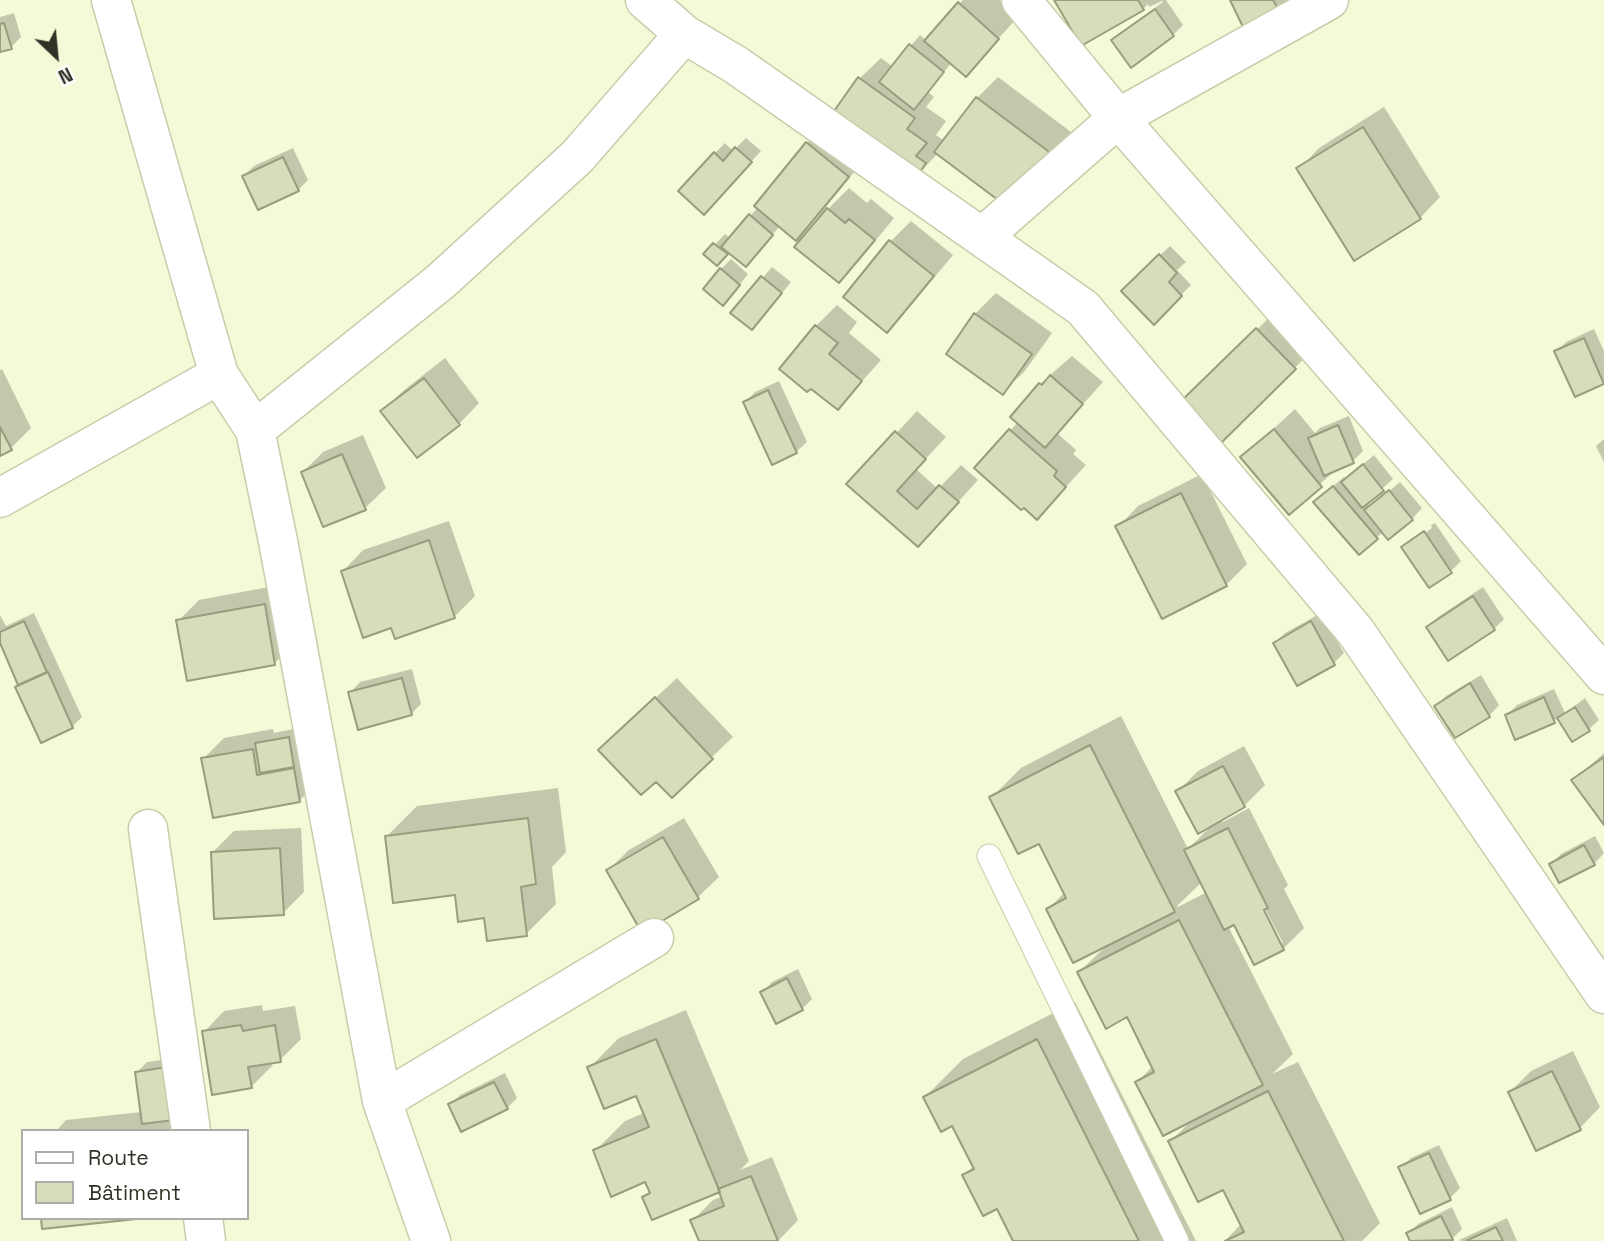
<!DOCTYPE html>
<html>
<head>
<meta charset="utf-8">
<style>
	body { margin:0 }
	#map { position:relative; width:1604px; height:1241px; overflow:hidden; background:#f3fad7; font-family:"Space Grotesk",sans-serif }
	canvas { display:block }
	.legend { position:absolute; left:21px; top:1129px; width:228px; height:91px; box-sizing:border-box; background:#fff; border:2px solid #acada7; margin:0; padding:9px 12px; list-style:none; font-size:21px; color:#2f3224 }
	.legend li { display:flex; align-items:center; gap:14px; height:35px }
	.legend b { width:35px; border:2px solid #acada7 }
	.north { position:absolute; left:21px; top:21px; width:70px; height:70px; -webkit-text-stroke:5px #fff; paint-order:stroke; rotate:154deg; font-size:19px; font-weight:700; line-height:28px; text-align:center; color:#2f3224 }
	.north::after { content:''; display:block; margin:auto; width:24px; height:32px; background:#2f3224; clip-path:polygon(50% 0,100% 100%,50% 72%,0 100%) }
</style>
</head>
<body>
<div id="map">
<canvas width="1604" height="1241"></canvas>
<ul class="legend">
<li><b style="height:9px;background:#fff"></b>Route</li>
<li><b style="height:19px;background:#d6ddba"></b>Bâtiment</li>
</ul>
<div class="north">N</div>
</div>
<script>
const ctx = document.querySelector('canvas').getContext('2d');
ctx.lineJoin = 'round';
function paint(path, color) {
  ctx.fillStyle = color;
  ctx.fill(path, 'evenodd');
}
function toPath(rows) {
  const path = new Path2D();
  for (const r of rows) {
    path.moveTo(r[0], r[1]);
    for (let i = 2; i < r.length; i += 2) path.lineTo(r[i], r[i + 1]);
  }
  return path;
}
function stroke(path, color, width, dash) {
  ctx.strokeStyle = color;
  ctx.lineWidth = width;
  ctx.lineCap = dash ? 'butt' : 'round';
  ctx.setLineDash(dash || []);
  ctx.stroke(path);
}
paint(toPath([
	[963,0,999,0,1018,17,966,74,952,62,928,92,934,97,926,107,946,121,936,135,944,141,977,98,998,77,1071,132,1031,186,938,153,913,180,868,155,821,213,796,238,780,226,746,265,729,251,717,264,706,254,725,234,731,239,758,207,807,143,830,121,860,78,881,58,893,67,920,35,927,41],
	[1056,0,1166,0,1183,25,1173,35,1131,65,1114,40,1124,30,1163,2,1162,1,1149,7,1148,4,1143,9],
	[1232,0,1287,0,1278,10],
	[14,13,21,37,11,47,0,50,0,17],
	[1384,107,1440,197,1420,218,1299,169,1319,148],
	[746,138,761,151,714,202,715,153,725,143,733,151],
	[293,148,308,180,298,190,244,176,254,166],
	[849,188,867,203,871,199,894,218,860,260,839,281,824,213],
	[911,221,953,255,907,310,887,331,845,297,891,241],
	[1170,246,1186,262,1177,270,1191,285,1154,322,1123,291],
	[731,259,748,274,733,293,721,269],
	[772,267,791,282,762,318,733,312],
	[996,293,1052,333,1024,372,1003,392,948,353,975,314],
	[837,305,857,322,849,333,881,360,838,408,816,326],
	[1278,309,1316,347,1216,445,1178,407],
	[1594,329,1604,351,1604,382,1576,395,1556,352,1566,342],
	[1072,356,1103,382,1057,433,1076,450,1073,454,1086,465,1037,518,976,468,1018,422,1040,384],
	[445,358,479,403,459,424,382,411,403,391],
	[2,369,31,428,10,449,0,454,0,370],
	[779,381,807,442,796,452,745,402,755,392],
	[1295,409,1315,433,1320,428,1349,416,1363,451,1353,461,1339,467,1289,512,1243,457],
	[917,411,946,437,916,469,938,489,961,465,978,480,938,524,849,484],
	[363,435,386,488,365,508,303,472,323,452],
	[1604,439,1604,462,1596,446],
	[1374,455,1393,479,1366,503,1370,507,1400,482,1422,508,1412,519,1383,532,1359,553,1326,492,1344,477,1346,479],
	[1202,474,1247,564,1226,585,1118,527,1138,506],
	[449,521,475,596,454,617,392,626,343,571,363,550],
	[1435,523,1461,561,1451,571,1430,586,1403,547,1412,538,1412,542,1432,528,1431,525],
	[285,584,295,642,275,663,178,621,199,600],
	[1483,587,1504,619,1494,629,1428,627,1438,617],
	[34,613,82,717,72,727,17,687,20,684,2,644,0,646,0,615,6,626],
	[1321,613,1344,653,1334,663,1298,684,1275,643,1285,633],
	[412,669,421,704,411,714,350,693,360,682],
	[1481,675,1499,705,1489,716,1436,706,1446,696],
	[677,678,733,737,672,795,656,779,621,730],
	[1554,689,1565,713,1585,698,1599,720,1588,730,1573,740,1558,717,1554,721,1507,715,1517,705],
	[1121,716,1188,849,1210,827,1177,792,1198,771,1244,746,1265,785,1244,806,1221,819,1223,822,1249,808,1288,885,1284,889,1304,928,1283,949,1235,923,1228,926,1293,1054,1272,1074,1298,1062,1380,1223,1362,1241,1225,1241,1242,1223,1224,1188,1170,1142,1191,1121,1137,1082,1153,1066,1128,1015,1079,972,1107,945,1048,909,1065,892,1040,841,991,798,1021,768],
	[1202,882,1207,892,1178,907,1177,906],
	[1261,901,1283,943,1279,943,1258,903],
	[299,728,320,780,299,801,203,759,224,738,273,729,274,733],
	[1604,753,1604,822,1574,780],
	[558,788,566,852,552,867,556,904,526,934,485,916,387,836,417,806],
	[684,818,719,877,698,897,608,870,629,850],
	[301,828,304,892,283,913,213,852,234,831],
	[1595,836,1604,853,1594,864,1551,864,1561,854],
	[798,969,812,999,802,1009,762,993,772,982],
	[1075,1002,1196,1241,1015,1241,997,1206,965,1175,974,1166,953,1124,925,1097,963,1059],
	[262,1005,263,1011,295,1006,301,1039,280,1060,271,1061,272,1066,251,1087,204,1032,224,1011],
	[686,1010,749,1161,740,1170,772,1157,798,1220,778,1241,701,1241,693,1220,713,1200,723,1196,721,1190,644,1197,651,1191,646,1180,595,1151,625,1121,644,1113,637,1094,589,1068,619,1038],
	[1573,1051,1600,1107,1580,1128,1510,1092,1531,1071],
	[176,1058,193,1131,56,1131,66,1120,142,1112,137,1072,147,1062],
	[505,1073,517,1098,507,1108,450,1105,460,1095],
	[1439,1145,1460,1188,1450,1198,1400,1168,1411,1158],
	[1452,1207,1462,1229,1452,1239,1448,1241,1412,1241,1408,1234,1418,1224],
	[1507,1218,1517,1241,1459,1241,1461,1239]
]), '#0003');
const building = toPath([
	[1054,0,1138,0,1144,10,1081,46,1054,0],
	[1230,0,1273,0,1279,11,1244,29,1230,0],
	[958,2,999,39,966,77,924,41,958,2],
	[1155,9,1174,36,1131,68,1111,40,1155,9],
	[4,23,12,49,0,52,0,24,4,23],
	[909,44,944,72,914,110,879,82,909,44],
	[858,77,915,118,907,129,927,143,916,156,926,163,913,183,827,121,858,77],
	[976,97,1052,154,1010,209,934,152,976,97],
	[1363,127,1421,219,1354,261,1296,168,1363,127],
	[806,142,849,177,796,241,754,206,806,142],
	[735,147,752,162,704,215,678,191,714,152,723,161,735,147],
	[283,157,299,191,258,210,242,176,283,157],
	[827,208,845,223,849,219,875,240,839,283,794,247,827,208],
	[749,214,773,235,746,267,721,247,749,214],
	[889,240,934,276,887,333,843,297,889,240],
	[713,243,728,254,717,266,703,254,713,243],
	[1159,254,1177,273,1169,282,1182,296,1154,325,1121,291,1159,254],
	[720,268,740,285,723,306,703,289,720,268],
	[761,276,782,293,752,330,730,313,761,276],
	[974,313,1032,354,1003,395,946,354,974,313],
	[815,325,838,343,829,354,862,381,838,410,811,389,807,392,779,369,815,325],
	[1256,328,1296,369,1216,448,1175,407,1256,328],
	[1584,338,1604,384,1575,397,1554,351,1584,338],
	[1050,375,1083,404,1045,448,1010,417,1039,383,1042,385,1050,375],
	[424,378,460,425,417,458,380,411,424,378],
	[768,390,797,453,772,465,743,402,768,390],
	[1338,425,1354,463,1324,476,1308,438,1338,425],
	[0,427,12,450,0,456,0,427],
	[1009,429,1057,471,1054,476,1066,487,1037,520,1024,508,1021,510,974,468,1009,429],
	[1274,429,1322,487,1289,515,1240,457,1274,429],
	[895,431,926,459,897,491,917,509,939,485,959,502,918,547,846,484,895,431],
	[342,454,366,510,323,527,301,472,342,454],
	[1363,464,1384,491,1362,508,1341,482,1363,464],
	[1333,486,1378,539,1359,555,1313,502,1333,486],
	[1389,490,1413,520,1388,540,1364,510,1389,490],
	[1181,493,1227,586,1162,619,1115,526,1181,493],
	[1424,531,1452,573,1429,588,1401,547,1424,531],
	[429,540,455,618,395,639,391,628,363,638,341,571,429,540],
	[1473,596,1495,630,1448,661,1426,627,1473,596],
	[265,604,275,665,187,681,176,620,265,604],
	[24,621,47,672,18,685,0,643,0,632,24,621],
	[1311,621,1335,665,1297,686,1273,643,1311,621],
	[48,672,73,728,41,743,15,687,48,672],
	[402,678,412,715,358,730,348,692,402,678],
	[1470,683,1490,717,1455,738,1434,706,1470,683],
	[655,697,713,759,672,798,656,782,641,795,598,750,655,697],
	[1544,697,1555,723,1515,740,1505,715,1544,697],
	[1575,707,1590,731,1572,742,1557,718,1575,707],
	[289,737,294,767,260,773,255,743,289,737],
	[1090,745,1175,912,1073,963,1046,909,1066,898,1039,844,1018,854,989,797,1090,745],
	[253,749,257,775,294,768,300,802,213,818,201,758,253,749],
	[1604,757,1604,825,1571,780,1604,757],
	[1223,766,1245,807,1198,834,1175,791,1223,766],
	[528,818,536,884,521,887,527,936,487,941,484,918,458,922,455,895,393,903,385,836,528,818],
	[1228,828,1268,908,1264,910,1284,950,1254,965,1234,925,1224,930,1184,850,1228,828],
	[663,837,699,899,642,933,606,870,663,837],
	[1584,845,1595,865,1559,883,1549,864,1584,845],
	[280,848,284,915,214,919,211,852,280,848],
	[1179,920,1263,1085,1163,1136,1135,1082,1154,1072,1127,1017,1106,1029,1077,972,1179,920],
	[787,978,803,1010,776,1024,760,992,787,978],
	[241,1025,243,1031,275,1025,281,1062,248,1067,252,1088,212,1095,202,1031,241,1025],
	[656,1039,720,1192,652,1220,642,1197,650,1193,645,1182,611,1197,593,1150,649,1127,636,1096,604,1109,587,1067,656,1039],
	[1037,1039,1139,1241,1013,1241,997,1209,983,1216,962,1175,974,1169,952,1126,941,1132,923,1097,1037,1039],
	[167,1067,174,1120,142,1124,135,1072,167,1067],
	[1552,1071,1581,1130,1536,1151,1508,1092,1552,1071],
	[494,1082,508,1109,461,1132,448,1104,494,1082],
	[1268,1091,1344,1241,1225,1241,1244,1232,1223,1190,1198,1202,1168,1141,1268,1091],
	[1429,1153,1451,1200,1420,1214,1398,1167,1429,1153],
	[751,1176,778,1241,699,1241,690,1220,724,1206,718,1189,751,1176],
	[1441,1216,1453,1240,1410,1241,1406,1233,1441,1216],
	[41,1218,146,1218,42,1229,41,1218],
	[1496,1227,1503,1241,1466,1241,1496,1227]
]);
paint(building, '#d6ddba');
stroke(building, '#979d7d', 2);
const lane = toPath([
	[989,856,1177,1241]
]);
const street = toPath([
	[111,0,219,375],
	[645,0,684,34,736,65,1083,308,1356,632,1604,994],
	[982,237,1118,118,1329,0],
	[255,430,440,282,577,157,684,34],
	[0,498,219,375,255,430,278,541,382,1101,431,1241],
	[148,829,191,1131],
	[382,1101,654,938],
	[203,1218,206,1241]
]);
const secondary = toPath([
	[1021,0,1118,118,1604,675]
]);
stroke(lane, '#c7ceac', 25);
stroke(street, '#c7ceac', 41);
stroke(secondary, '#c7ceac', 41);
stroke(lane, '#fff', 23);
stroke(street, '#fff', 38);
stroke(secondary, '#fff', 38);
</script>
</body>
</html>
